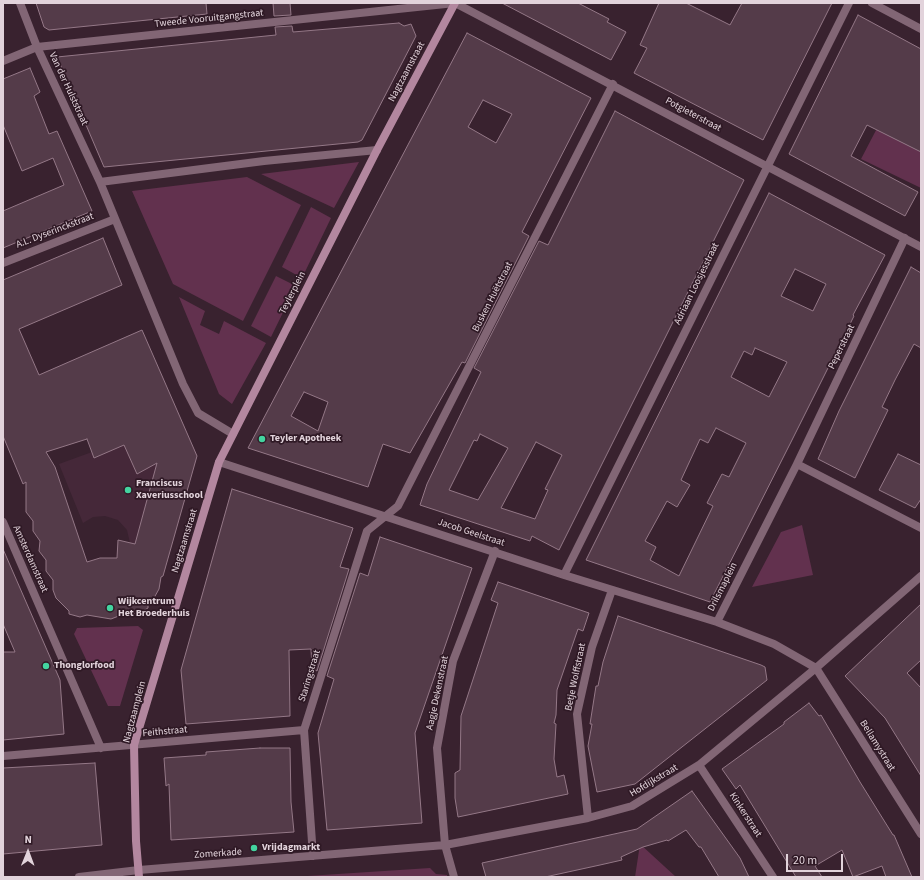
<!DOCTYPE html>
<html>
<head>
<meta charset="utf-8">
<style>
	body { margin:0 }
	#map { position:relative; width:924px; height:880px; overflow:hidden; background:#39222f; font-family:"Source Sans 3",sans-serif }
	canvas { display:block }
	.frame { position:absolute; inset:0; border:4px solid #e2d3db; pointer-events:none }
	.north { position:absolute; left:8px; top:832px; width:40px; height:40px; -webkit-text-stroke:3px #2f1925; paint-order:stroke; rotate:1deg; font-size:11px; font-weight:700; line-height:16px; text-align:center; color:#e2d3db }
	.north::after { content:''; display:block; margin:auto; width:14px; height:18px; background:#e2d3db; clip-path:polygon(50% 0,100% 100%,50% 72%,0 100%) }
	.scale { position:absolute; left:786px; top:854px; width:57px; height:18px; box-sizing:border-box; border:2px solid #e2d3db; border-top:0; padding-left:5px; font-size:12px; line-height:14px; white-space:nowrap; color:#e2d3db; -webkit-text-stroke:3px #2f1925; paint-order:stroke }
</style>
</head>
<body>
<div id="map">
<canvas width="924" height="880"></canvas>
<div class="frame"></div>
<div class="north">N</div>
<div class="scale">20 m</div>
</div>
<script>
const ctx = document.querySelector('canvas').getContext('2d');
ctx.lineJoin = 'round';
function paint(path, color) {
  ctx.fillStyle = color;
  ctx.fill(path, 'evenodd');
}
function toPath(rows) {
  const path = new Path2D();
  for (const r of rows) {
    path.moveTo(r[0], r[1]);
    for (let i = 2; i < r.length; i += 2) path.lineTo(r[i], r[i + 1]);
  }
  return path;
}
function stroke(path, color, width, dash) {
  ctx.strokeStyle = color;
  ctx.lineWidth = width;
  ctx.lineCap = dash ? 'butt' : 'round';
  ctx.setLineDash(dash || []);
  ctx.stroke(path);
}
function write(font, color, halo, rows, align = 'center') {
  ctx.font = font + ' "Source Sans 3",sans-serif';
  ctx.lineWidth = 3.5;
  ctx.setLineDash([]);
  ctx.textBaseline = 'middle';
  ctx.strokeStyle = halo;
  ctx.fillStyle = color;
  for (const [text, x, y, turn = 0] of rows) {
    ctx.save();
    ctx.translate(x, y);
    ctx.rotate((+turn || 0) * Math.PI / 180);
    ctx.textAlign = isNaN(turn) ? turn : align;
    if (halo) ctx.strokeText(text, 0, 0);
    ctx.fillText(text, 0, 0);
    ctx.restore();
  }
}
paint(toPath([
	[172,398,197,456,169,554,130,543,127,530,118,520,105,516,93,517,83,523,59,464,92,452,93,433]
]), '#452839');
paint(toPath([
	[897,90,921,103,921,188,861,159],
	[359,162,334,208,261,174],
	[247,177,301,205,243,321,173,284,132,191],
	[311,207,331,218,302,278,282,267],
	[276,276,296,286,271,337,251,326],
	[179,297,205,311,200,325,219,334,224,321,266,343,232,404,219,394],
	[802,525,813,575,752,587,781,532],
	[138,626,143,630,120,706,108,706,74,634,77,628],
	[640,844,676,877,635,877],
	[430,868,436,874,447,875,447,877,292,877]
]), '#62314e');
const building = toPath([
	[36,3,206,3,207,14,49,30,44,27,36,3],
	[273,3,290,3,291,15,274,16,273,3],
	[502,3,578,3,609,19,607,22,626,32,611,60,502,3],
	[659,3,686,3,730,25,742,3,832,3,763,140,634,73,647,48,640,45,659,3],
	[858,15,921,49,921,152,867,125,851,156,918,192,905,216,789,154,858,15],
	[399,23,404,26,411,24,416,36,362,140,358,142,104,167,57,57,276,35,275,27,292,26,293,32,399,23],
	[467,33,591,98,522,232,529,236,465,363,462,362,410,453,383,444,368,487,248,448,467,33],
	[483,100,512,114,496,143,468,127,483,100],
	[304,392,328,402,318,431,291,416,304,392],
	[30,68,40,92,34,96,49,134,57,131,92,211,3,248,3,211,64,185,53,158,22,171,3,125,3,79,30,68],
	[615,111,744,180,559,550,532,536,530,541,420,505,427,484,481,372,474,368,539,241,548,245,615,111],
	[480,434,508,448,478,500,449,490,474,440,477,441,480,434],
	[536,442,562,455,545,489,548,490,535,519,501,508,536,442],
	[769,193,885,255,853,315,854,316,791,442,710,602,586,560,769,193],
	[795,269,826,284,813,311,781,296,795,269],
	[755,348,787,362,769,397,731,377,744,351,752,355,755,348],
	[716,428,746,443,729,477,722,474,707,503,713,506,679,576,650,560,656,547,645,541,667,501,677,507,690,485,681,480,694,452,700,439,708,443,716,428],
	[103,238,122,285,19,329,39,375,142,330,197,456,163,576,161,577,159,589,154,598,148,605,148,608,141,612,133,614,129,612,111,619,87,615,80,617,69,614,69,611,56,598,53,590,53,580,46,571,46,560,39,551,40,541,33,531,33,521,26,512,26,482,23,484,3,436,3,280,103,238],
	[87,439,94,458,124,445,137,474,157,463,135,544,118,540,117,558,100,558,87,562,55,467,46,452,87,439],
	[911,267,921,273,921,348,914,344,895,380,882,407,888,410,855,478,818,459,839,411,911,267],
	[898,454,921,465,921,499,915,508,879,490,898,454],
	[232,489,353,528,340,567,349,569,317,671,312,668,311,649,289,650,290,716,186,724,181,670,232,489],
	[380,537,472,568,415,733,422,823,327,830,318,733,334,679,327,676,360,573,368,576,380,537],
	[3,549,60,680,64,734,3,740,3,652,15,652,3,624,3,549],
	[498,582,589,613,583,631,578,629,557,690,556,715,554,723,556,724,554,759,557,777,564,775,568,794,458,817,455,798,455,773,460,770,461,716,498,603,491,600,498,582],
	[921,604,921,660,907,673,921,688,921,776,885,718,845,676,921,604],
	[618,616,761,665,765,667,767,680,635,784,597,792,588,746,592,724,590,724,596,686,598,686,603,662,618,616],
	[809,703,819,716,821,715,860,782,893,835,894,835,912,877,886,877,882,866,853,877,842,850,815,866,822,877,796,877,740,785,736,789,722,769,784,724,784,722,809,703],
	[260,748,290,748,291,802,294,832,171,840,169,784,166,786,164,758,206,755,206,752,260,748],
	[95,763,102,845,3,854,3,768,95,763],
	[692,791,740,858,749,877,719,877,701,847,699,847,686,830,668,841,667,840,643,847,621,857,622,860,600,865,545,877,486,877,482,863,637,829,692,791]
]);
paint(building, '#543b49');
stroke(building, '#947887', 1);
stroke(toPath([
	[20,3,37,47,100,182,183,384,198,413,233,434],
	[872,3,921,29],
	[3,61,37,47,455,3,921,247],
	[100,182,264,161,377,150],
	[3,263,115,219],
	[219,462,564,575,717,622,774,644,816,668,921,834],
	[797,464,905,238],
	[3,522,101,748],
	[564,575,849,3],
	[717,622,797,464,921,528],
	[3,756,304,730],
	[699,765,773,877],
	[588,818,577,714,592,647,612,590],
	[313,856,304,730,367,531,398,506,613,84],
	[79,877,139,870,445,845,588,818,632,806,699,765,816,668,921,576],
	[454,877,445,845,437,748,453,661,495,551]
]), '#826675', 8);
stroke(toPath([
	[139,877,136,841,134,745,219,462,377,150,455,3]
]), '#b3879f', 8);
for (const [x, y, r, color] of [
	[262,439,4,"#43d4a0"],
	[128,490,4,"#43d4a0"],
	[110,608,4,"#43d4a0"],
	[46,666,4,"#43d4a0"],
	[254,848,4,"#43d4a0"]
]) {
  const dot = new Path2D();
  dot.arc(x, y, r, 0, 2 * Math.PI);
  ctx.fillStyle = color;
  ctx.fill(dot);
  stroke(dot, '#2f1925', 1.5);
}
write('10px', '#e2d3db', '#2f1925', [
	["Tweede Vooruitgangstraat",209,19,-6],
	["Nagtzaamstraat",407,72,-62],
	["Van der Hulststraat",68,89,65],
	["Potgieterstraat",693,115,28],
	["A.L. Dyserinckstraat",55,231,-21],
	["Adriaan Loosjesstraat",697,284,-64],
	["Teylerplein",293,293,-63],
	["Busken Huëtstraat",493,297,-63],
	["Peperstraat",842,347,-64],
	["Jacob Geelstraat",471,533,18],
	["Nagtzaamstraat",185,541,-73],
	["Amsterdamstraat",30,559,66],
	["Drilsmaplein",723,587,-63],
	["Staringstraat",310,676,-73],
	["Betje Wolffstraat",576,677,-78],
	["Aagje Dekenstraat",438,693,-78],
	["Nagtzaamplein",135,712,-75],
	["Feithstraat",165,732,-5],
	["Bellamystraat",877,746,58],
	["Hofdijkstraat",654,781,-31],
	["Kinkerstraat",745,815,57],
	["Zomerkade",218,854,-4]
]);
write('bold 10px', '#e2d3db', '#2f1925', [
	["Teyler Apotheek",270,439],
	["Franciscus",136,484],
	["Xaveriusschool",136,496],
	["Wijkcentrum",118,602],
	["Het Broederhuis",118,614],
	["Thonglorfood",54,666],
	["Vrijdagmarkt",262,848]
], 'left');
</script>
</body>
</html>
